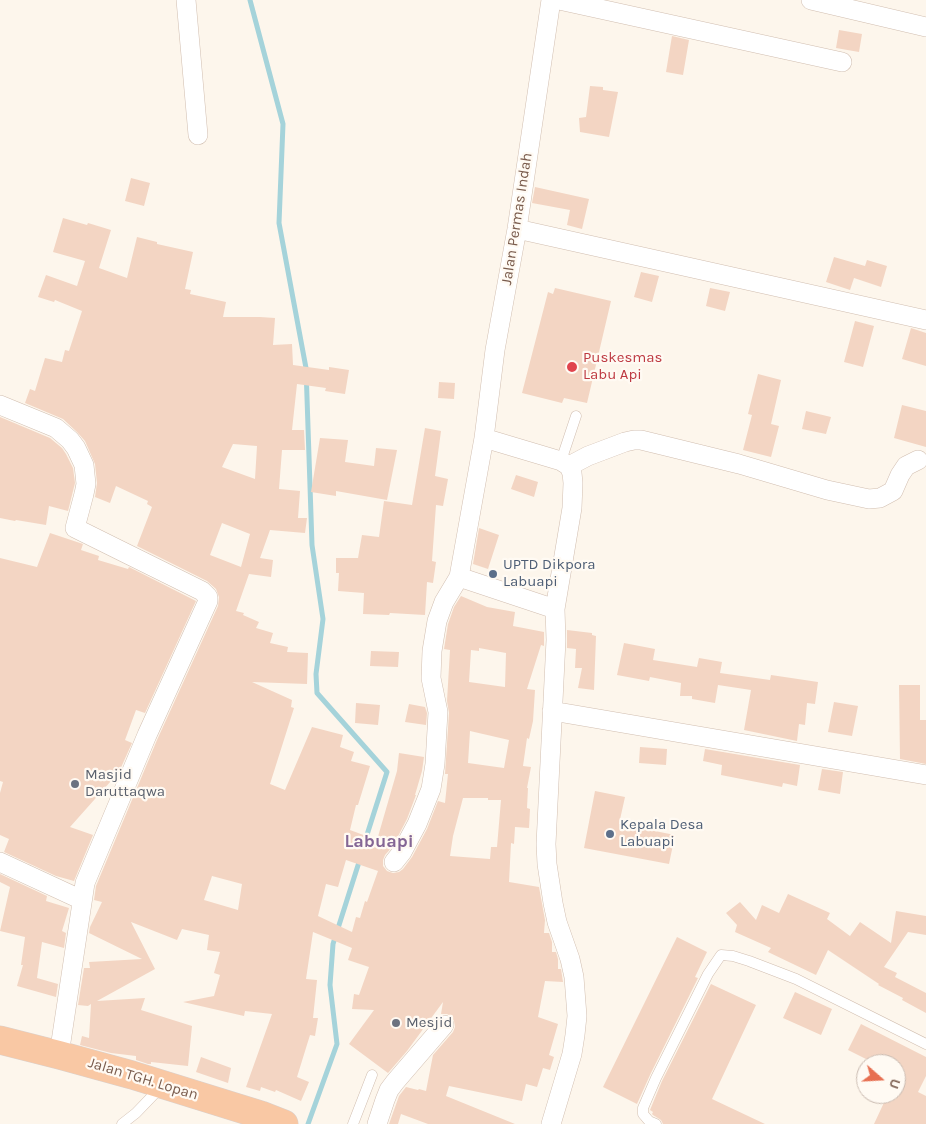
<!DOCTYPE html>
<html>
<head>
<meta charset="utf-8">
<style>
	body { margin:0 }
	#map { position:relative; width:926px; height:1124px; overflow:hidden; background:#fdf6ec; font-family:Karla,sans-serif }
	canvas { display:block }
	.north { position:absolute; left:856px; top:1054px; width:50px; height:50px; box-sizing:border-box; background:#fffaf3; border:1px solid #cabbb1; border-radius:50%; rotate:109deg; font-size:14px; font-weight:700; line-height:20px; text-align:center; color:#7a5c4d }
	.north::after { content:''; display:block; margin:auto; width:18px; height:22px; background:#e76f51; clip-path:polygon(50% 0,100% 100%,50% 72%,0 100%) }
</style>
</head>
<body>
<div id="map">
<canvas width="926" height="1124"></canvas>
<div class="north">U</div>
</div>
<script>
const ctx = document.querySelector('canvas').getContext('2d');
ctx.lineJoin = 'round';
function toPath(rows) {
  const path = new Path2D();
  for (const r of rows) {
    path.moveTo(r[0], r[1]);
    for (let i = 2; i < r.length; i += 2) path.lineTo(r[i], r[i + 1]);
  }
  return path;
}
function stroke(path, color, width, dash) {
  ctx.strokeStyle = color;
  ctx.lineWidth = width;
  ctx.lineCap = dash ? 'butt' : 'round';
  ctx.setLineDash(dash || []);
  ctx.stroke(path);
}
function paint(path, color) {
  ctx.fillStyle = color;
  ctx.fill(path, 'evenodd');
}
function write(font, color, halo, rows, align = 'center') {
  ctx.font = font + ' Karla,sans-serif';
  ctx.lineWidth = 4.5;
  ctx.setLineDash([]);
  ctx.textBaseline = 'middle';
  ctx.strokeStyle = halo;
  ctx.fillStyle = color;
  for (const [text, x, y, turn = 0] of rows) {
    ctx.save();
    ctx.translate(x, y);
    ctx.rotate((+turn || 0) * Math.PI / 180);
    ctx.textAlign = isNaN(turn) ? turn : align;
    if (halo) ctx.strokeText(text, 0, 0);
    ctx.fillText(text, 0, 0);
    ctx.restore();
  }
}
stroke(toPath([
	[250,0,283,124,279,223,306,368,312,545,323,619,316,674,317,693,387,772,365,841],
	[308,1124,337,1044,330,985,333,944,360,859]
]), '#a5d3da', 5);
paint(toPath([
	[839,30,862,34,859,52,836,48],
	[672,36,689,40,683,75,666,72],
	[590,86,603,87,603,90,618,92,609,137,580,132,579,118,586,117],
	[131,178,150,183,144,206,125,201],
	[535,187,589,199,582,229,567,225,570,210,532,203],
	[63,218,87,225,88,223,111,230,99,268,127,278,137,237,157,242,157,244,193,252,185,289,191,290,190,294,226,302,223,317,260,317,275,318,273,345,292,344,293,365,329,370,329,367,349,370,345,394,325,391,326,388,297,384,292,430,304,430,305,450,282,450,279,489,300,491,298,518,307,518,305,533,270,530,260,558,273,560,271,577,249,574,236,611,244,613,243,615,259,622,256,628,273,633,270,643,288,647,287,652,308,653,307,684,252,682,292,700,291,707,294,708,270,784,285,790,312,727,343,735,340,747,354,752,351,761,370,766,358,805,356,805,350,830,377,840,397,771,399,753,424,757,422,771,415,795,416,795,407,819,393,846,385,855,383,860,383,866,387,871,393,873,399,872,403,869,412,857,427,829,438,801,445,803,448,774,445,774,449,713,447,701,450,650,444,649,448,624,454,607,461,596,487,607,515,612,513,626,544,632,544,646,541,645,527,689,535,690,533,721,529,739,527,738,523,766,531,767,527,788,528,788,527,808,530,809,529,828,515,827,514,844,511,843,509,882,539,887,545,920,544,933,549,933,552,942,552,952,556,952,558,959,558,969,561,969,563,982,545,981,538,1017,558,1024,549,1055,554,1057,550,1070,543,1068,537,1087,526,1084,522,1101,449,1086,446,1096,515,1124,428,1124,401,1114,398,1124,389,1124,399,1096,406,1087,418,1090,419,1089,426,1091,433,1055,453,1032,455,1027,454,1021,451,1016,447,1014,441,1014,443,1002,407,1051,388,1073,349,1044,374,1010,352,1009,354,994,359,995,369,967,348,960,352,948,313,932,306,979,317,980,313,1018,318,1018,315,1036,310,1035,297,1077,309,1082,301,1101,276,1090,275,1092,261,1087,260,1091,246,1087,272,1014,245,1011,244,1016,183,1002,214,996,220,975,214,973,220,952,207,950,209,935,182,929,177,940,131,922,155,969,97,1001,145,998,141,1010,192,1026,188,1066,151,1062,151,1064,148,1064,136,1060,136,1056,111,1053,80,1045,82,1036,89,1038,91,1004,88,1006,78,1005,84,968,90,968,89,962,142,959,89,933,90,927,102,902,94,900,96,886,157,740,218,606,219,597,216,589,207,581,137,546,152,507,147,504,148,501,116,486,110,503,95,497,97,483,95,464,85,441,77,432,63,419,25,403,30,389,35,391,45,358,62,362,65,350,69,351,82,311,55,300,54,302,38,297,46,275,77,286,85,261,53,252],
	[233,444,257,446,255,479,222,467],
	[222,523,250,534,241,567,210,555],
	[479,648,506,653,505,687,469,682,471,650,479,651],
	[470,731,509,740,504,768,468,763],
	[463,798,488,798,488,800,501,800,497,847,491,847,490,859,450,856,453,836],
	[346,860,378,871,367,902,365,901,360,918,356,917,352,932,318,916,326,884,338,887],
	[212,876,242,884,238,910,204,900],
	[834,257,865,266,867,260,887,266,881,287,854,278,850,290,826,282],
	[641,272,659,276,652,302,634,297],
	[555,288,611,301,587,403,564,398,562,403,522,393,548,292,553,294],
	[710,288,730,292,725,311,706,306],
	[855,321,874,326,863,367,844,362],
	[911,328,926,333,926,366,902,359],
	[758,374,781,380,771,424,779,426,771,457,743,450,752,415,748,414],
	[439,382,455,383,454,399,438,398],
	[902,405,926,411,926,447,894,438],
	[806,411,831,417,826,434,802,429],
	[0,417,50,438,62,448,66,454,73,468,75,483,68,511,49,506,46,525,16,520,15,521,0,518],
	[425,428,441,431,435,476,448,479,443,506,436,505,432,561,436,562,433,583,427,582,425,615,390,613,389,615,363,614,364,593,338,591,339,573,336,573,336,558,358,558,362,535,379,537,384,501,412,505],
	[320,438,348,440,345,462,374,466,376,448,397,450,387,500,336,491,336,496,311,492],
	[516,475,538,482,534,497,511,489],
	[479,528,499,535,488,569,473,564],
	[50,533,83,544,81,550,99,556,98,560,128,569,129,567,196,601,145,713,136,710,125,740,132,743,119,772,70,827,93,835,74,881,56,876,4,852,9,839,0,835,0,793,3,782,0,781,0,558,37,567],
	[567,630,592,633,592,635,596,636,594,690,578,688,582,668,575,668,576,649,567,648],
	[624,643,655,649,653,660,697,667,699,658,722,662,720,673,770,680,771,675,818,682,815,704,807,703,805,725,799,724,797,741,744,730,751,690,718,685,715,703,692,699,692,696,680,696,681,683,650,677,649,681,617,675],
	[371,651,399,652,398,667,370,666],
	[899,685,920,685,920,720,926,720,926,764,900,759],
	[834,702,858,706,852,736,828,732],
	[356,703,380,705,378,725,355,723],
	[409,704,425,707,427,713,426,725,405,722],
	[640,747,667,749,666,765,639,763],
	[705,749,800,765,797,786,783,783,782,787,721,775,722,765,703,761],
	[822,769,843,772,840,794,818,790],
	[595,791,625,797,619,824,675,835,669,864,584,848],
	[0,874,47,896,46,901,69,908,62,931,66,933,64,948,42,942,37,978,58,984,56,997,17,986,23,965,21,965,25,937,0,931,10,887,0,882],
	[788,894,830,913,827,919,850,936,860,922,891,943,896,911,926,916,926,935,908,932,884,967,897,973,895,977,926,993,926,1013,902,1000,903,998,878,985,879,984,828,950,816,975,768,952,771,948,735,932,737,925,726,913,740,902,756,920,762,905,779,913],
	[677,937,707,952,695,977,698,978,650,1075,637,1104,603,1087],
	[711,984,756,1005,712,1099,765,1124,663,1124,661,1120,653,1115,652,1114,653,1112,650,1110,662,1081],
	[795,992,832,1009,821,1035,783,1018],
	[861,1024,926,1057,926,1076,918,1092,926,1096,926,1124,874,1124,888,1094,896,1094,896,1064,876,1064,848,1050],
	[201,1057,231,1068,228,1083,196,1072]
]), '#f3d5c3');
const service = toPath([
	[561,461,576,416],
	[122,1124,136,1113,161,1087],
	[353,1124,372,1075],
	[656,1124,649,1121,643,1114,643,1108,656,1078,708,974,721,955,733,956,749,961,796,979,926,1044]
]);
const minor = toPath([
	[186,0,198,135],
	[551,0,517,229,495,350,484,438,459,577,555,609],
	[559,0,842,62],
	[811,0,926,27],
	[517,229,926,320],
	[0,405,56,428,70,440,76,448,84,465,86,484,84,494,75,528,202,591,208,597,208,601,147,735,85,883,59,1055],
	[484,438,561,461,569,466,572,473,573,483,572,508,555,609,556,640,546,844,547,864,553,903,557,922,570,959,574,977,577,1016,575,1035,572,1054,551,1124],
	[569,466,588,456,625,442,634,440,641,440,739,464,827,490,869,499,880,498,893,491,900,475,906,466,918,460],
	[552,711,926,775],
	[0,862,82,900],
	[394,862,402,852,417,824,431,789,435,764,438,712,431,678,432,651,437,621,444,602,459,577],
	[377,1124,385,1100,389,1090,395,1082,444,1025]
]);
const trunk = toPath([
	[0,1040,59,1055,132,1075,261,1115,284,1124]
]);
stroke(service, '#d1beb0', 11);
stroke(minor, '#d1beb0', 20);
stroke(trunk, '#dad1cd', 29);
stroke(service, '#fff', 10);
stroke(minor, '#fff', 19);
stroke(trunk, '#f9c8a4', 28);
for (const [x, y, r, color] of [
	[572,367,6,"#e0444e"],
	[493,574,5,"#5c6f8a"],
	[75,784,5,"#6b7280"],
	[610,834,5,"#5c6f8a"],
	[396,1023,5,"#6b7280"]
]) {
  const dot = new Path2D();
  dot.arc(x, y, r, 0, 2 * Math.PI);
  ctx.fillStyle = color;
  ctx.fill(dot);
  stroke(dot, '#fffaf3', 2);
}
write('15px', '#7a5c4d', '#fffaf3', [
	["Jalan Permas Indah",517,219,-81],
	["Jalan TGH. Lopan",143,1079,17]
]);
write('15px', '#be3a42', '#fffaf3', [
	["Puskesmas",583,358],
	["Labu Api",583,375]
], 'left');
write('15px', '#4e5e75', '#fffaf3', [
	["UPTD Dikpora",503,565],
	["Labuapi",503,582],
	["Kepala Desa",620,825],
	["Labuapi",620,842]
], 'left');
write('15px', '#5b616d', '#fffaf3', [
	["Masjid",85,775],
	["Daruttaqwa",85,792],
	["Mesjid",406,1023]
], 'left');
write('bold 18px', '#846695', '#fffaf3', [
	["Labuapi",379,842]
]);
</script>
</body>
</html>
